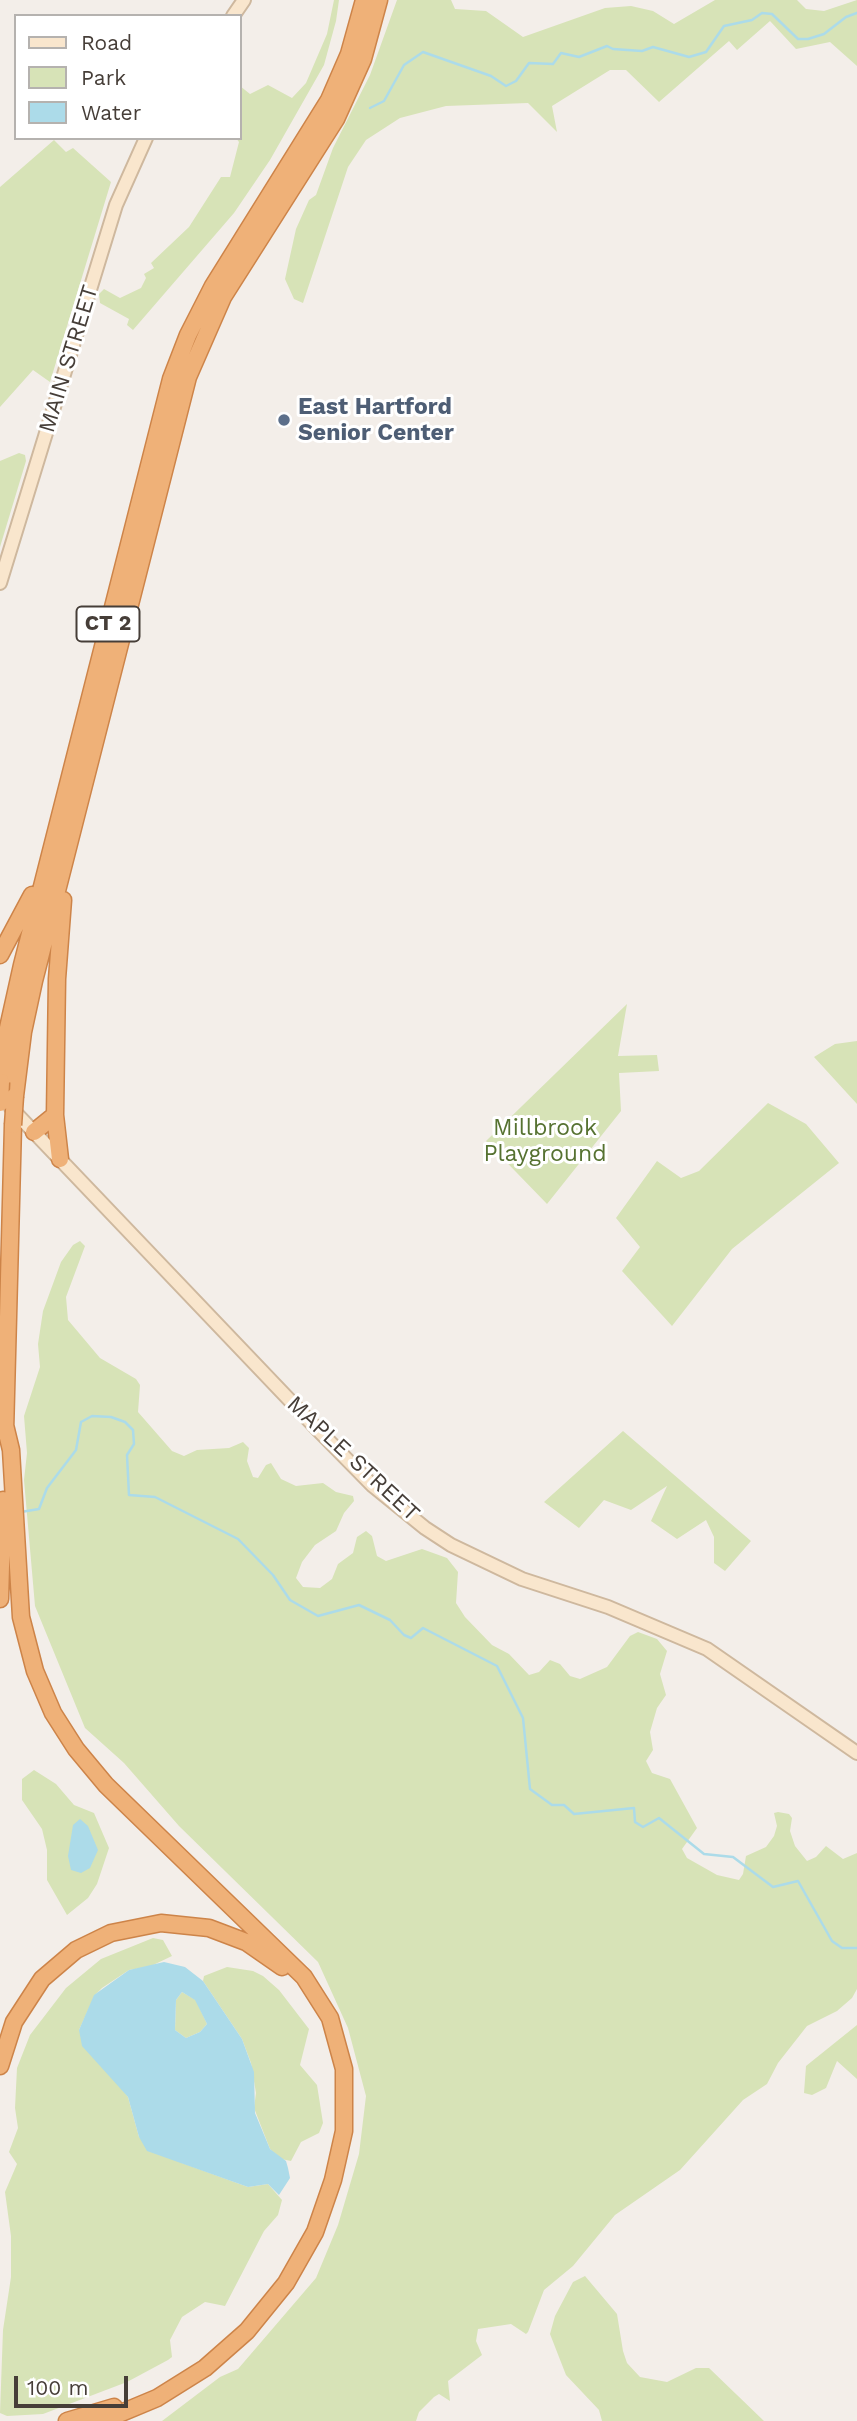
<!DOCTYPE html>
<html>
<head>
<meta charset="utf-8">
<style>
	body { margin:0 }
	#map { position:relative; width:857px; height:2421px; overflow:hidden; background:#f3eee9; font-family:"Work Sans",sans-serif }
	canvas { display:block }
	.legend { position:absolute; left:14px; top:14px; width:228px; height:126px; box-sizing:border-box; background:#fff; border:2px solid #b5b2af; margin:0; padding:9px 12px; list-style:none; font-size:21px; color:#463e38 }
	.legend li { display:flex; align-items:center; gap:14px; height:35px }
	.legend b { width:35px; border:2px solid #b5b2af }
	.scale { position:absolute; left:14px; top:2376px; width:114px; height:32px; box-sizing:border-box; border:4px solid #463e38; border-top:0; padding-left:9px; font-size:21px; line-height:24px; white-space:nowrap; color:#463e38; -webkit-text-stroke:5px #fff; paint-order:stroke }
</style>
</head>
<body>
<div id="map">
<canvas width="857" height="2421"></canvas>
<ul class="legend">
<li><b style="height:9px;background:#f9e6cd"></b>Road</li>
<li><b style="height:19px;background:#d7e3b7"></b>Park</li>
<li><b style="height:19px;background:#acdbe9"></b>Water</li>
</ul>
<div class="scale">100 m</div>
</div>
<script>
const ctx = document.querySelector('canvas').getContext('2d');
ctx.lineJoin = 'round';
function paint(path, color) {
  ctx.fillStyle = color;
  ctx.fill(path, 'evenodd');
}
function toPath(rows) {
  const path = new Path2D();
  for (const r of rows) {
    path.moveTo(r[0], r[1]);
    for (let i = 2; i < r.length; i += 2) path.lineTo(r[i], r[i + 1]);
  }
  return path;
}
function stroke(path, color, width, dash) {
  ctx.strokeStyle = color;
  ctx.lineWidth = width;
  ctx.lineCap = dash ? 'butt' : 'round';
  ctx.setLineDash(dash || []);
  ctx.stroke(path);
}
function write(font, color, halo, rows, align = 'center') {
  ctx.font = font + ' "Work Sans",sans-serif';
  ctx.lineWidth = 6;
  ctx.setLineDash([]);
  ctx.textBaseline = 'middle';
  ctx.strokeStyle = halo;
  ctx.fillStyle = color;
  for (const [text, x, y, turn = 0] of rows) {
    ctx.save();
    ctx.translate(x, y);
    ctx.rotate((+turn || 0) * Math.PI / 180);
    ctx.textAlign = isNaN(turn) ? turn : align;
    if (halo) ctx.strokeText(text, 0, 0);
    ctx.fillText(text, 0, 0);
    ctx.restore();
  }
}
paint(toPath([
	[334,0,339,0,336,21,324,65,270,160,234,213,133,330,127,325,129,319,100,303,99,294,104,289,120,298,141,288,146,278,144,274,154,268,151,263,189,227,221,177,230,177,239,142,236,138,240,138,240,86,250,94,268,85,292,98,306,83,327,34],
	[397,0,451,0,455,9,486,11,523,37,605,8,631,6,653,11,674,24,715,0,797,0,806,9,824,11,857,0,857,66,830,42,796,49,770,21,737,50,729,41,659,102,626,70,610,70,552,106,557,132,528,103,446,106,400,118,366,140,348,167,303,303,294,299,285,279,296,229,309,200,316,195,333,148,370,75],
	[54,140,66,152,73,148,111,182,50,382,33,370,0,407,0,187],
	[19,453,25,455,26,461,0,547,0,461],
	[627,1004,618,1056,657,1055,659,1071,619,1073,621,1111,547,1204,486,1141],
	[857,1041,857,1104,814,1057,835,1044],
	[768,1103,806,1124,839,1163,732,1249,672,1326,622,1271,640,1247,616,1218,657,1161,681,1178,699,1171],
	[80,1241,85,1246,66,1297,68,1320,100,1358,136,1379,140,1385,138,1412,172,1451,184,1456,197,1450,229,1448,243,1442,249,1448,247,1461,253,1477,258,1478,266,1465,271,1463,281,1479,296,1486,323,1483,336,1492,353,1496,354,1501,344,1513,336,1531,315,1545,302,1562,296,1578,303,1587,320,1588,332,1579,338,1564,353,1553,357,1537,366,1531,372,1536,377,1556,386,1561,422,1549,447,1558,458,1572,456,1603,465,1617,492,1645,509,1654,529,1675,539,1672,550,1660,560,1664,570,1676,580,1679,607,1667,630,1636,638,1632,657,1639,667,1651,660,1674,666,1695,657,1708,650,1732,653,1750,646,1761,652,1773,670,1779,697,1828,682,1849,687,1858,717,1875,739,1880,743,1874,746,1856,766,1847,774,1836,777,1826,774,1813,778,1812,789,1814,792,1818,790,1831,795,1846,807,1861,816,1857,826,1846,843,1859,857,1853,857,1989,852,1998,837,2011,807,2026,778,2063,767,2084,743,2100,680,2170,615,2215,573,2266,544,2290,528,2332,526,2334,511,2324,478,2329,476,2341,482,2355,448,2381,450,2401,439,2394,434,2397,419,2412,416,2421,162,2421,220,2377,238,2369,316,2278,338,2225,359,2154,366,2096,348,2028,318,1962,179,1826,124,1763,85,1728,35,1606,24,1480,27,1453,24,1416,40,1367,38,1344,43,1311,61,1262,73,1245],
	[623,1431,751,1541,725,1571,714,1563,714,1537,706,1520,677,1539,651,1521,667,1486,631,1510,604,1500,579,1528,544,1502],
	[34,1770,56,1784,74,1805,94,1813,109,1848,97,1884,88,1898,67,1915,47,1880,47,1850,42,1829,22,1800,22,1779],
	[153,1938,163,1940,172,1956,149,1967,129,1970,102,1988,95,1995,79,2030,128,2097,139,2137,182,2163,248,2187,268,2184,282,2200,278,2215,264,2231,225,2306,205,2302,182,2317,170,2340,172,2357,168,2360,127,2382,43,2414,7,2416,0,2413,3,2330,11,2277,11,2236,5,2192,17,2164,9,2152,18,2128,15,2108,17,2068,30,2035,66,1988,101,1959],
	[227,1967,253,1971,263,1976,279,1990,309,2029,300,2065,317,2085,323,2123,319,2133,301,2142,291,2161,281,2159,270,2149,254,2108,256,2093,251,2063,242,2039,203,1981,204,1976],
	[182,1992,196,2000,207,2024,200,2032,186,2038,175,2030,176,2000],
	[857,2025,857,2079,837,2061,826,2088,812,2095,804,2093,806,2066],
	[585,2276,617,2314,623,2351,627,2363,640,2377,667,2382,696,2368,709,2368,764,2421,602,2421,599,2410,566,2375,550,2334,555,2316,573,2282]
]), '#d7e3b7');
paint(toPath([
	[80,1819,88,1826,98,1850,90,1868,81,1873,71,1870,68,1856,73,1825],
	[164,1962,185,1967,203,1981,242,2039,254,2072,255,2113,270,2149,286,2161,288,2168,290,2178,279,2195,268,2184,248,2187,147,2151,139,2137,128,2097,82,2046,79,2030,94,1995,129,1970],
	[182,1992,195,2000,207,2024,200,2032,186,2038,175,2030,176,2000]
]), '#acdbe9');
stroke(toPath([
	[370,108,384,101,404,65,423,52,491,76,506,86,516,81,529,63,553,64,561,53,579,57,607,46,613,49,642,51,653,47,689,57,706,52,724,26,752,20,762,13,772,14,798,39,808,39,824,34,846,17,857,13],
	[21,1512,39,1509,47,1488,76,1450,81,1422,92,1416,111,1417,125,1422,133,1430,134,1444,127,1455,129,1495,155,1497,238,1539,273,1575,290,1600,318,1616,359,1605,390,1620,404,1635,411,1638,423,1628,497,1666,523,1718,530,1789,552,1805,564,1805,574,1814,634,1808,635,1822,643,1827,659,1818,704,1854,733,1857,773,1887,798,1881,832,1941,842,1948,857,1948]
]), '#acdbe9', 2.5);
const secondary = toPath([
	[233,16,244,0],
	[0,583,116,205,146,138],
	[11,1108,320,1432,372,1485,425,1528,451,1545,522,1579,608,1607,707,1649,857,1753]
]);
const highway = toPath([
	[0,955,32,895],
	[1,1082,8,1028,22,965,171,379,188,335,213,286,329,100,349,54,364,0],
	[15,1096,23,1032,34,981,188,377,223,297,336,119,363,59,379,0],
	[34,1132,55,1115],
	[60,1159,55,1115,57,979,63,900],
	[5,1425,11,1450,21,1617,35,1671,53,1713,76,1749,106,1785,304,1977,330,2018,344,2069,344,2131,333,2180,315,2232,286,2283,247,2331,205,2368,157,2398,102,2421],
	[5,1432,13,1125],
	[0,1599,3,1500],
	[0,2066,14,2022,42,1979,76,1950,111,1933,161,1923,209,1928,246,1942,282,1967],
	[67,2421,114,2407]
]);
stroke(secondary, '#ceb89e', 16);
stroke(highway, '#cd8449', 19);
stroke(secondary, '#f9e6cd', 12);
stroke(highway, '#efb178', 16);
const highwayBridge = toPath([
	[0,1103,1,1082],
	[13,1125,15,1096]
]);
stroke(highwayBridge, '#cd8449', 19, []);
stroke(highwayBridge, '#efb178', 16);
for (const [x, y, r, color] of [
	[284,420,7,"#5c6f8a"]
]) {
  const dot = new Path2D();
  dot.arc(x, y, r, 0, 2 * Math.PI);
  ctx.fillStyle = color;
  ctx.fill(dot);
  stroke(dot, '#fff', 2.5);
}
for (const [x, y, w] of [
	[108,624,63]
]) {
  const box = new Path2D();
  box.roundRect(x - w / 2, y - 17.5, w, 35, 5);
  ctx.fillStyle = '#fff';
  ctx.fill(box);
  stroke(box, '#463e38', 2);
}
write('bold 21px', '#463e38', null, [
	["CT 2",108,624]
]);
write('23px', '#463e38', '#fff', [
	["MAIN STREET",69,359,-73],
	["MAPLE STREET",353,1459,43]
]);
write('bold 23px', '#4e5e75', '#fff', [
	["East Hartford",298,407],
	["Senior Center",298,433]
], 'left');
write('23px', '#567231', '#fff', [
	["Millbrook",545,1128],
	["Playground",545,1154]
]);
</script>
</body>
</html>
